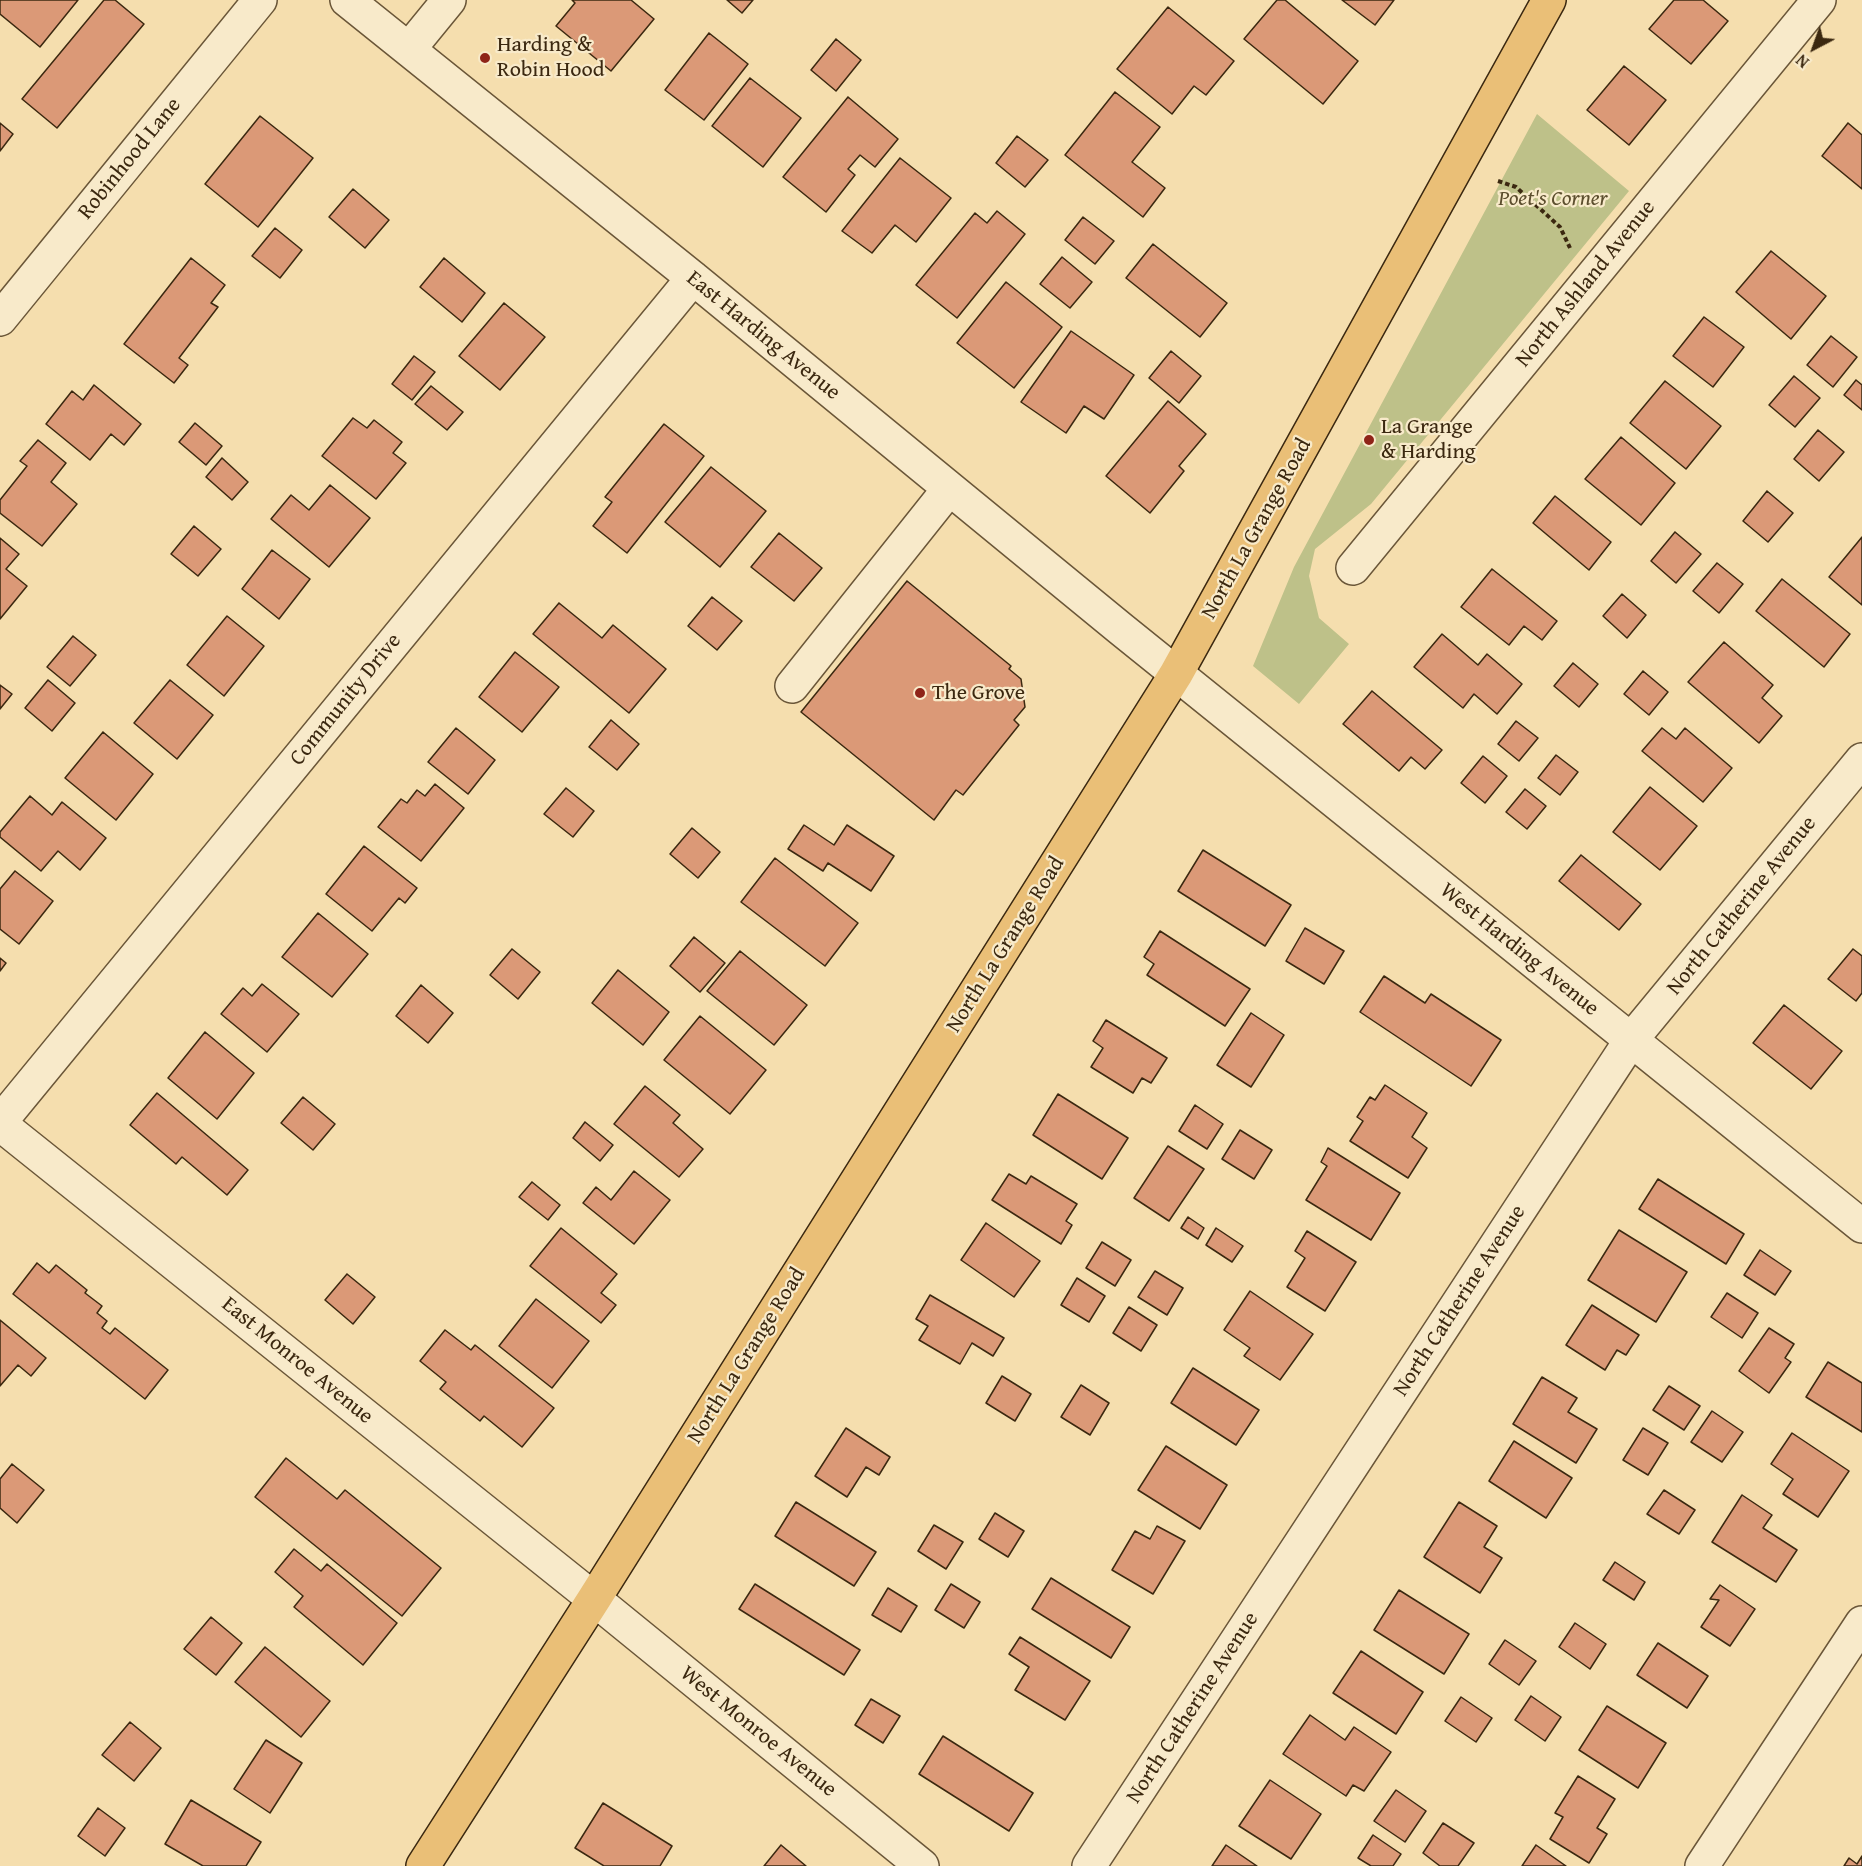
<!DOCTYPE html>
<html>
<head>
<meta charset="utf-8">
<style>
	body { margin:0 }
	#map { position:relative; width:1862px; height:1866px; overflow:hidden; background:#f5deae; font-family:"Gentium Book Plus",serif }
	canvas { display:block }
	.north { position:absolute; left:1784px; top:18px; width:60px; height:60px; -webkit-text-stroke:4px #f8eaca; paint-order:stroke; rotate:221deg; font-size:16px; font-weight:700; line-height:24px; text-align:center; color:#3b2810 }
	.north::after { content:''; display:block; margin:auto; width:21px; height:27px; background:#3b2810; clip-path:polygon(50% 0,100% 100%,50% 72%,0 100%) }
</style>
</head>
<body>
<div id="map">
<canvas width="1862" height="1866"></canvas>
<div class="north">N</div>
</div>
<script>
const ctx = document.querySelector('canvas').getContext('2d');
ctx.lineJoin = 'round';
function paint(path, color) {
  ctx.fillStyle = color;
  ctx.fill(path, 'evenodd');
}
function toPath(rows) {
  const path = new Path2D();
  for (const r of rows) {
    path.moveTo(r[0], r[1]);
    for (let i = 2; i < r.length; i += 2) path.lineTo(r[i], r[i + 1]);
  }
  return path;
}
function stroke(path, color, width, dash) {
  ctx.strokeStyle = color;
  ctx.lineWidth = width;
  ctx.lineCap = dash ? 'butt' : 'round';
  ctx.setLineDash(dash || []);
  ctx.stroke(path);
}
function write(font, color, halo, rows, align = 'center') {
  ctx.font = font + ' "Gentium Book Plus",serif';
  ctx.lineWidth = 4.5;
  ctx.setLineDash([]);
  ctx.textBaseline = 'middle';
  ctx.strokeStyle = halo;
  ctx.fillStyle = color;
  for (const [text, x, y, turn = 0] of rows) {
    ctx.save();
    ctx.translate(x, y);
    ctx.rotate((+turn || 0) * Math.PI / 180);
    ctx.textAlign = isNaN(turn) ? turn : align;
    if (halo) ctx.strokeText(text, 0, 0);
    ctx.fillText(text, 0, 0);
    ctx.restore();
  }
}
paint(toPath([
	[1537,114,1629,191,1371,504,1315,549,1309,576,1319,618,1349,644,1299,704,1253,666,1294,567]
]), '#bec189');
const building = toPath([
	[0,0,78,0,40,47,0,14,0,0],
	[104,0,115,0,144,24,57,128,22,99,104,0],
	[572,0,631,0,654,19,611,71,556,26,575,3,572,0],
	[727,0,753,0,742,13,727,0],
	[1277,0,1285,0,1358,61,1323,104,1244,39,1277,0],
	[1342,0,1394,0,1375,25,1342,0],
	[1674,0,1703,0,1728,21,1691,64,1649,29,1674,0],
	[1168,7,1234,61,1206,95,1194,86,1172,114,1117,69,1168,7],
	[709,33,748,64,704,120,665,90,709,33],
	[836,39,861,60,836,91,811,70,836,39],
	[1624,66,1666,100,1629,145,1587,110,1624,66],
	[750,78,801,118,763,167,712,126,750,78],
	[1115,92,1160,127,1132,162,1165,188,1143,217,1065,155,1115,92],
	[848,97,898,139,875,167,860,155,848,169,855,175,826,212,783,177,848,97],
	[260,116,313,158,258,227,205,184,260,116],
	[0,123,13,134,0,151,0,123],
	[1848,123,1862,135,1862,189,1822,156,1848,123],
	[1017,136,1048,160,1025,187,996,163,1017,136],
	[900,158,951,198,916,242,895,225,872,253,842,231,900,158],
	[353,189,389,220,365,248,329,217,353,189],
	[997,211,1025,234,957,318,916,285,975,213,987,223,997,211],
	[1083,217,1114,241,1095,264,1065,240,1083,217],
	[275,228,302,250,280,278,252,256,275,228],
	[1153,244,1227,303,1200,337,1126,278,1153,244],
	[1771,251,1826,296,1791,339,1736,292,1771,251],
	[1062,257,1092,282,1070,308,1040,284,1062,257],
	[191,258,225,285,211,303,218,307,179,358,188,365,174,383,124,344,191,258],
	[444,258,485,293,462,322,420,287,444,258],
	[1006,282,1062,327,1014,388,957,343,1006,282],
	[504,303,545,337,500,390,459,356,504,303],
	[1704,317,1744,347,1713,387,1673,356,1704,317],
	[1071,331,1134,375,1104,419,1084,406,1066,433,1021,402,1071,331],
	[1831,336,1857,357,1833,387,1807,365,1831,336],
	[1171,351,1201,376,1179,403,1149,378,1171,351],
	[414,356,435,372,412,400,392,384,414,356],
	[1794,376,1820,398,1795,427,1769,405,1794,376],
	[1856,380,1862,385,1862,410,1844,395,1856,380],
	[1665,381,1721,426,1686,469,1630,423,1665,381],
	[94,385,141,424,124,445,111,434,90,460,46,424,72,391,83,400,94,385],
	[431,386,463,412,447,430,415,404,431,386],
	[1168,401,1206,434,1179,466,1184,471,1150,513,1106,476,1168,401],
	[353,418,367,428,374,420,402,442,393,453,406,463,376,499,322,456,353,418],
	[195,423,222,446,206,465,179,442,195,423],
	[664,424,704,456,627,553,593,526,612,502,605,497,664,424],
	[1818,430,1844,452,1819,481,1794,459,1818,430],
	[1621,437,1675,483,1641,525,1585,479,1621,437],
	[38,440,66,463,51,482,77,504,42,546,0,513,0,500,27,466,20,461,38,440],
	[222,458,248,482,232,500,206,477,222,458],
	[711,467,766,511,720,567,665,522,711,467],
	[330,485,370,518,329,567,271,519,291,495,309,510,330,485],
	[1767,491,1793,513,1768,542,1743,521,1767,491],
	[1555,496,1611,542,1589,570,1533,523,1555,496],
	[194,526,221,549,198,576,171,554,194,526],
	[1675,532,1701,554,1676,583,1651,561,1675,532],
	[779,533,822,568,794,601,751,567,779,533],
	[1862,537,1862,605,1829,577,1862,537],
	[0,538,19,554,6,569,27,586,0,619,0,538],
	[272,550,310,579,279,619,242,589,272,550],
	[1717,563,1743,584,1719,613,1693,591,1717,563],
	[1492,569,1557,621,1542,640,1524,626,1509,645,1461,607,1492,569],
	[1782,579,1850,634,1824,667,1756,611,1782,579],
	[907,581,1011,666,1009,669,1021,679,1025,707,1014,720,1019,725,963,795,956,790,934,820,801,712,907,581],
	[1622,594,1646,615,1627,638,1603,616,1622,594],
	[712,597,742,621,717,650,688,626,712,597],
	[559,603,602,638,613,625,666,669,629,713,533,634,559,603],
	[227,616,264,646,224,696,187,665,227,616],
	[1442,634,1478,665,1487,654,1522,684,1497,714,1474,694,1463,708,1414,667,1442,634],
	[73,636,96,655,70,686,47,667,73,636],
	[1724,642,1773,685,1762,698,1782,716,1759,743,1688,682,1724,642],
	[515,652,559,687,522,732,479,697,515,652],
	[1573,663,1598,684,1579,707,1554,686,1573,663],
	[1643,671,1668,692,1649,715,1624,694,1643,671],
	[48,680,75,703,52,731,25,708,48,680],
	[170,680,213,715,177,759,134,723,170,680],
	[0,685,12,694,0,709,0,685],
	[1372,691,1442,750,1425,769,1411,757,1399,771,1343,724,1372,691],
	[611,720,639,744,617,770,589,747,611,720],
	[1516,721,1538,738,1519,761,1498,744,1516,721],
	[456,728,495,760,468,794,428,762,456,728],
	[1662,728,1676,739,1685,728,1732,768,1703,802,1642,751,1662,728],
	[103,732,153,774,116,820,65,778,103,732],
	[1556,755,1578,772,1560,795,1538,778,1556,755],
	[1483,756,1507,776,1485,803,1461,783,1483,756],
	[435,784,464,808,421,861,378,827,401,799,407,803,417,790,425,796,435,784],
	[1650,787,1697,826,1660,870,1613,832,1650,787],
	[566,788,594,811,573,837,544,814,566,788],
	[1525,789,1546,806,1527,829,1506,812,1525,789],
	[30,796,52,815,62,802,106,838,80,870,58,851,41,871,0,837,0,832,30,796],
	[804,825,834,845,847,825,894,856,871,891,828,863,823,871,788,849,804,825],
	[692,828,720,852,698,878,670,854,692,828],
	[364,846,417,888,405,903,399,898,372,931,326,894,364,846],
	[1203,850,1291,905,1265,946,1178,891,1203,850],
	[1581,855,1641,904,1619,930,1559,881,1581,855],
	[775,858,858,923,825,966,741,902,775,858],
	[15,871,53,901,19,944,0,929,0,889,15,871],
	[318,913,368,954,332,997,282,957,318,913],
	[1305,928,1344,951,1324,984,1286,961,1305,928],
	[1160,931,1250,989,1225,1026,1147,975,1154,964,1144,957,1160,931],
	[694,937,725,963,700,992,670,966,694,937],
	[512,949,540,972,518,999,490,975,512,949],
	[1853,949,1862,956,1862,993,1856,1001,1828,979,1853,949],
	[740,951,807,1005,774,1045,707,991,740,951],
	[0,958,6,963,0,971,0,958],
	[618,970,669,1012,643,1045,592,1003,618,970],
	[1384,976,1425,1003,1431,994,1501,1040,1471,1086,1360,1012,1384,976],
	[262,984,299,1014,267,1052,221,1014,243,988,252,996,262,984],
	[421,985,453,1013,428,1043,396,1016,421,985],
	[1784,1005,1842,1051,1811,1089,1753,1043,1784,1005],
	[1251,1013,1284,1035,1251,1087,1217,1065,1251,1013],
	[700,1016,766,1070,730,1114,664,1060,700,1016],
	[1106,1020,1167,1058,1151,1083,1142,1078,1133,1093,1091,1067,1103,1048,1093,1041,1106,1020],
	[205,1032,254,1073,217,1119,168,1078,205,1032],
	[1385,1085,1427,1113,1412,1137,1427,1148,1408,1178,1350,1141,1363,1121,1357,1117,1370,1097,1375,1100,1385,1085],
	[645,1086,680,1115,673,1123,703,1149,679,1177,614,1124,645,1086],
	[157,1093,248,1170,227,1195,182,1157,176,1164,130,1125,157,1093],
	[1058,1094,1128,1138,1102,1179,1033,1135,1058,1094],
	[303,1097,335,1124,313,1150,281,1123,303,1097],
	[1195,1105,1223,1124,1207,1149,1179,1131,1195,1105],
	[585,1122,613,1145,600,1161,573,1138,585,1122],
	[1240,1130,1272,1150,1254,1179,1222,1159,1240,1130],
	[1168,1146,1204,1169,1169,1221,1134,1198,1168,1146],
	[1328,1148,1400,1193,1371,1240,1306,1200,1327,1166,1321,1162,1328,1148],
	[634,1171,670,1200,634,1244,583,1203,596,1187,611,1200,634,1171],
	[1009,1174,1026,1184,1031,1176,1077,1204,1066,1221,1072,1225,1061,1244,992,1200,1009,1174],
	[1658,1179,1744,1234,1726,1264,1639,1209,1658,1179],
	[532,1182,560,1205,548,1220,519,1197,532,1182],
	[1188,1217,1204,1228,1198,1239,1181,1228,1188,1217],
	[986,1223,1040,1261,1014,1297,961,1260,986,1223],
	[561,1228,617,1274,601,1293,616,1305,601,1323,530,1266,561,1228],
	[1216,1228,1243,1246,1232,1262,1206,1245,1216,1228],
	[1619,1230,1687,1272,1656,1322,1588,1280,1619,1230],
	[1307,1231,1356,1262,1325,1311,1287,1287,1305,1258,1295,1251,1307,1231],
	[1102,1242,1131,1260,1115,1286,1086,1268,1102,1242],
	[1760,1250,1791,1271,1775,1295,1744,1275,1760,1250],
	[37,1263,49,1273,56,1265,87,1290,85,1293,102,1306,97,1313,107,1321,102,1328,110,1334,115,1328,168,1370,145,1399,13,1294,37,1263],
	[1155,1271,1183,1288,1167,1315,1138,1297,1155,1271],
	[347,1274,375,1297,353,1324,325,1300,347,1274],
	[1077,1278,1105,1296,1089,1322,1061,1305,1077,1278],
	[1250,1291,1313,1334,1280,1380,1244,1356,1250,1348,1224,1330,1250,1291],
	[1727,1293,1758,1313,1742,1338,1711,1317,1727,1293],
	[930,1295,1004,1338,993,1356,972,1343,960,1364,919,1340,928,1326,916,1319,930,1295],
	[536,1299,589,1341,552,1388,499,1346,536,1299],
	[1592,1305,1639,1335,1626,1355,1617,1350,1605,1370,1566,1345,1592,1305],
	[1129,1307,1157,1325,1141,1351,1113,1333,1129,1307],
	[0,1320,46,1358,31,1376,18,1365,0,1386,0,1320],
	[1769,1328,1794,1344,1785,1358,1791,1362,1769,1393,1739,1371,1769,1328],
	[445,1330,471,1350,475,1345,554,1408,522,1447,484,1416,480,1421,440,1389,446,1382,420,1361,445,1330],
	[1828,1362,1862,1383,1862,1432,1806,1397,1828,1362],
	[1193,1368,1259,1410,1236,1445,1171,1403,1193,1368],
	[1002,1376,1031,1394,1015,1421,986,1403,1002,1376],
	[1542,1377,1577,1398,1568,1412,1597,1429,1576,1463,1513,1424,1542,1377],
	[1081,1385,1109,1403,1090,1435,1061,1417,1081,1385],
	[1669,1386,1700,1406,1684,1430,1653,1410,1669,1386],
	[1712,1411,1743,1432,1722,1462,1691,1442,1712,1411],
	[846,1428,890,1457,879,1475,866,1467,847,1497,815,1476,846,1428],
	[1643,1428,1668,1443,1648,1475,1623,1460,1643,1428],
	[1792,1433,1849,1471,1818,1517,1783,1494,1793,1479,1771,1464,1792,1433],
	[1514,1441,1572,1478,1546,1518,1489,1481,1514,1441],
	[1166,1446,1227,1485,1200,1529,1138,1490,1166,1446],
	[286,1458,337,1499,345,1490,441,1568,402,1616,255,1497,286,1458],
	[12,1464,44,1490,17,1523,0,1508,0,1479,12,1464],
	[1664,1490,1695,1510,1679,1534,1647,1514,1664,1490],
	[1742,1495,1772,1515,1763,1528,1797,1550,1776,1582,1712,1542,1742,1495],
	[796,1502,876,1552,854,1586,775,1536,796,1502],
	[1459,1502,1497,1526,1484,1547,1502,1558,1480,1593,1424,1557,1459,1502],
	[995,1513,1024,1531,1008,1557,979,1539,995,1513],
	[934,1525,963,1542,946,1569,918,1551,934,1525],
	[1157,1526,1185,1541,1153,1594,1112,1570,1135,1531,1150,1539,1157,1526],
	[294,1549,321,1571,327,1564,397,1623,363,1665,294,1607,303,1596,275,1572,294,1549],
	[1615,1562,1645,1582,1634,1600,1603,1580,1615,1562],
	[1051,1578,1130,1627,1111,1658,1032,1609,1051,1578],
	[755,1584,860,1650,844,1675,739,1609,755,1584],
	[951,1584,980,1602,964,1628,935,1610,951,1584],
	[1720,1585,1755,1609,1730,1646,1701,1627,1719,1600,1710,1599,1720,1585],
	[888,1588,917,1606,901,1632,872,1615,888,1588],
	[1399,1590,1469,1634,1444,1674,1374,1630,1399,1590],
	[211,1617,242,1643,216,1675,184,1649,211,1617],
	[1575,1623,1606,1644,1590,1669,1559,1647,1575,1623],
	[1020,1637,1090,1681,1065,1720,1015,1690,1029,1667,1009,1654,1020,1637],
	[1505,1640,1536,1661,1519,1685,1489,1664,1505,1640],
	[1658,1643,1708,1676,1687,1708,1637,1675,1658,1643],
	[265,1647,330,1701,301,1737,235,1682,265,1647],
	[1361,1651,1423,1692,1396,1734,1333,1693,1361,1651],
	[1531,1696,1561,1717,1545,1741,1515,1720,1531,1696],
	[1461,1697,1492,1718,1476,1742,1445,1721,1461,1697],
	[871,1699,900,1716,883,1743,855,1725,871,1699],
	[1607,1706,1666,1743,1638,1788,1579,1750,1607,1706],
	[1310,1715,1345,1740,1354,1727,1391,1752,1364,1791,1353,1785,1346,1796,1283,1754,1310,1715],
	[130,1722,161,1748,134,1781,102,1755,130,1722],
	[943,1736,1033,1793,1009,1831,919,1774,943,1736],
	[266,1740,302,1763,270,1813,234,1789,266,1740],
	[1578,1776,1615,1799,1597,1828,1607,1834,1589,1863,1550,1839,1563,1817,1555,1813,1578,1776],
	[1270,1780,1321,1814,1291,1859,1239,1826,1270,1780],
	[1396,1790,1426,1811,1405,1842,1374,1821,1396,1790],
	[191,1800,261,1842,246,1866,203,1866,165,1844,191,1800],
	[603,1803,672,1846,660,1866,604,1866,575,1848,603,1803],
	[98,1808,125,1828,105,1856,78,1836,98,1808],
	[1443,1823,1474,1843,1458,1866,1440,1866,1423,1853,1443,1823],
	[1373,1835,1401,1854,1393,1866,1371,1866,1358,1858,1373,1835],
	[781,1845,806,1866,764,1866,781,1845],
	[1226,1845,1257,1866,1212,1866,1226,1845],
	[1536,1845,1566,1866,1522,1866,1536,1845],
	[1862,1856,1862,1866,1844,1866,1849,1858,1857,1864,1862,1856]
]);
paint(building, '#db9977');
stroke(building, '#3b2810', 1.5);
const minor = toPath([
	[347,0,693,278,1121,629,1862,1226],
	[409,49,449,0],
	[0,319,260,0],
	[1353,568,1819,0],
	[792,686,949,489],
	[0,1122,693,278],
	[0,1124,594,1599,922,1866],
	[1089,1866,1631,1040,1862,760],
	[1702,1866,1862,1623]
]);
const major = toPath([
	[423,1866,594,1599,1176,674,1549,0]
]);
stroke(minor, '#6a5638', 36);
stroke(major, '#3b2810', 36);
stroke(toPath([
	[1498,181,1516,187,1560,227,1570,248]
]), '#3b2810', 4, [4.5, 3]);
stroke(minor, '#f8eaca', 33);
stroke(major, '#eabf77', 33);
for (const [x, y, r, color] of [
	[485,58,6,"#8f2418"],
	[1369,440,6,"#8f2418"],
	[920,693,6,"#8f2418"]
]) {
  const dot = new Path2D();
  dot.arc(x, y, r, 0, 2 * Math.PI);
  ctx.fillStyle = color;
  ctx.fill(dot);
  stroke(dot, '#f8eaca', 2);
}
write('22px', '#3b2810', '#f8eaca', [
	["Harding &",497,45],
	["Robin Hood",497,70],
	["La Grange",1381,427],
	["& Harding",1381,452],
	["The Grove",932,693]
], 'left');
write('22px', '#3b2810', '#f8eaca', [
	["Robinhood Lane",130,159,-51],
	["North Ashland Avenue",1586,284,-51],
	["East Harding Avenue",763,336,39],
	["North La Grange Road",1257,529,-61],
	["Community Drive",346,700,-51],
	["North Catherine Avenue",1742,906,-51],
	["North La Grange Road",1006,945,-58],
	["West Harding Avenue",1519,950,39],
	["North Catherine Avenue",1460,1301,-57],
	["North La Grange Road",747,1356,-58],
	["East Monroe Avenue",297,1361,39],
	["North Catherine Avenue",1193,1708,-57],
	["West Monroe Avenue",758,1732,39]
]);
write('italic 22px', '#5c4e2e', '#f8eaca', [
	["Poet's Corner",1553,199]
]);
</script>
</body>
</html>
